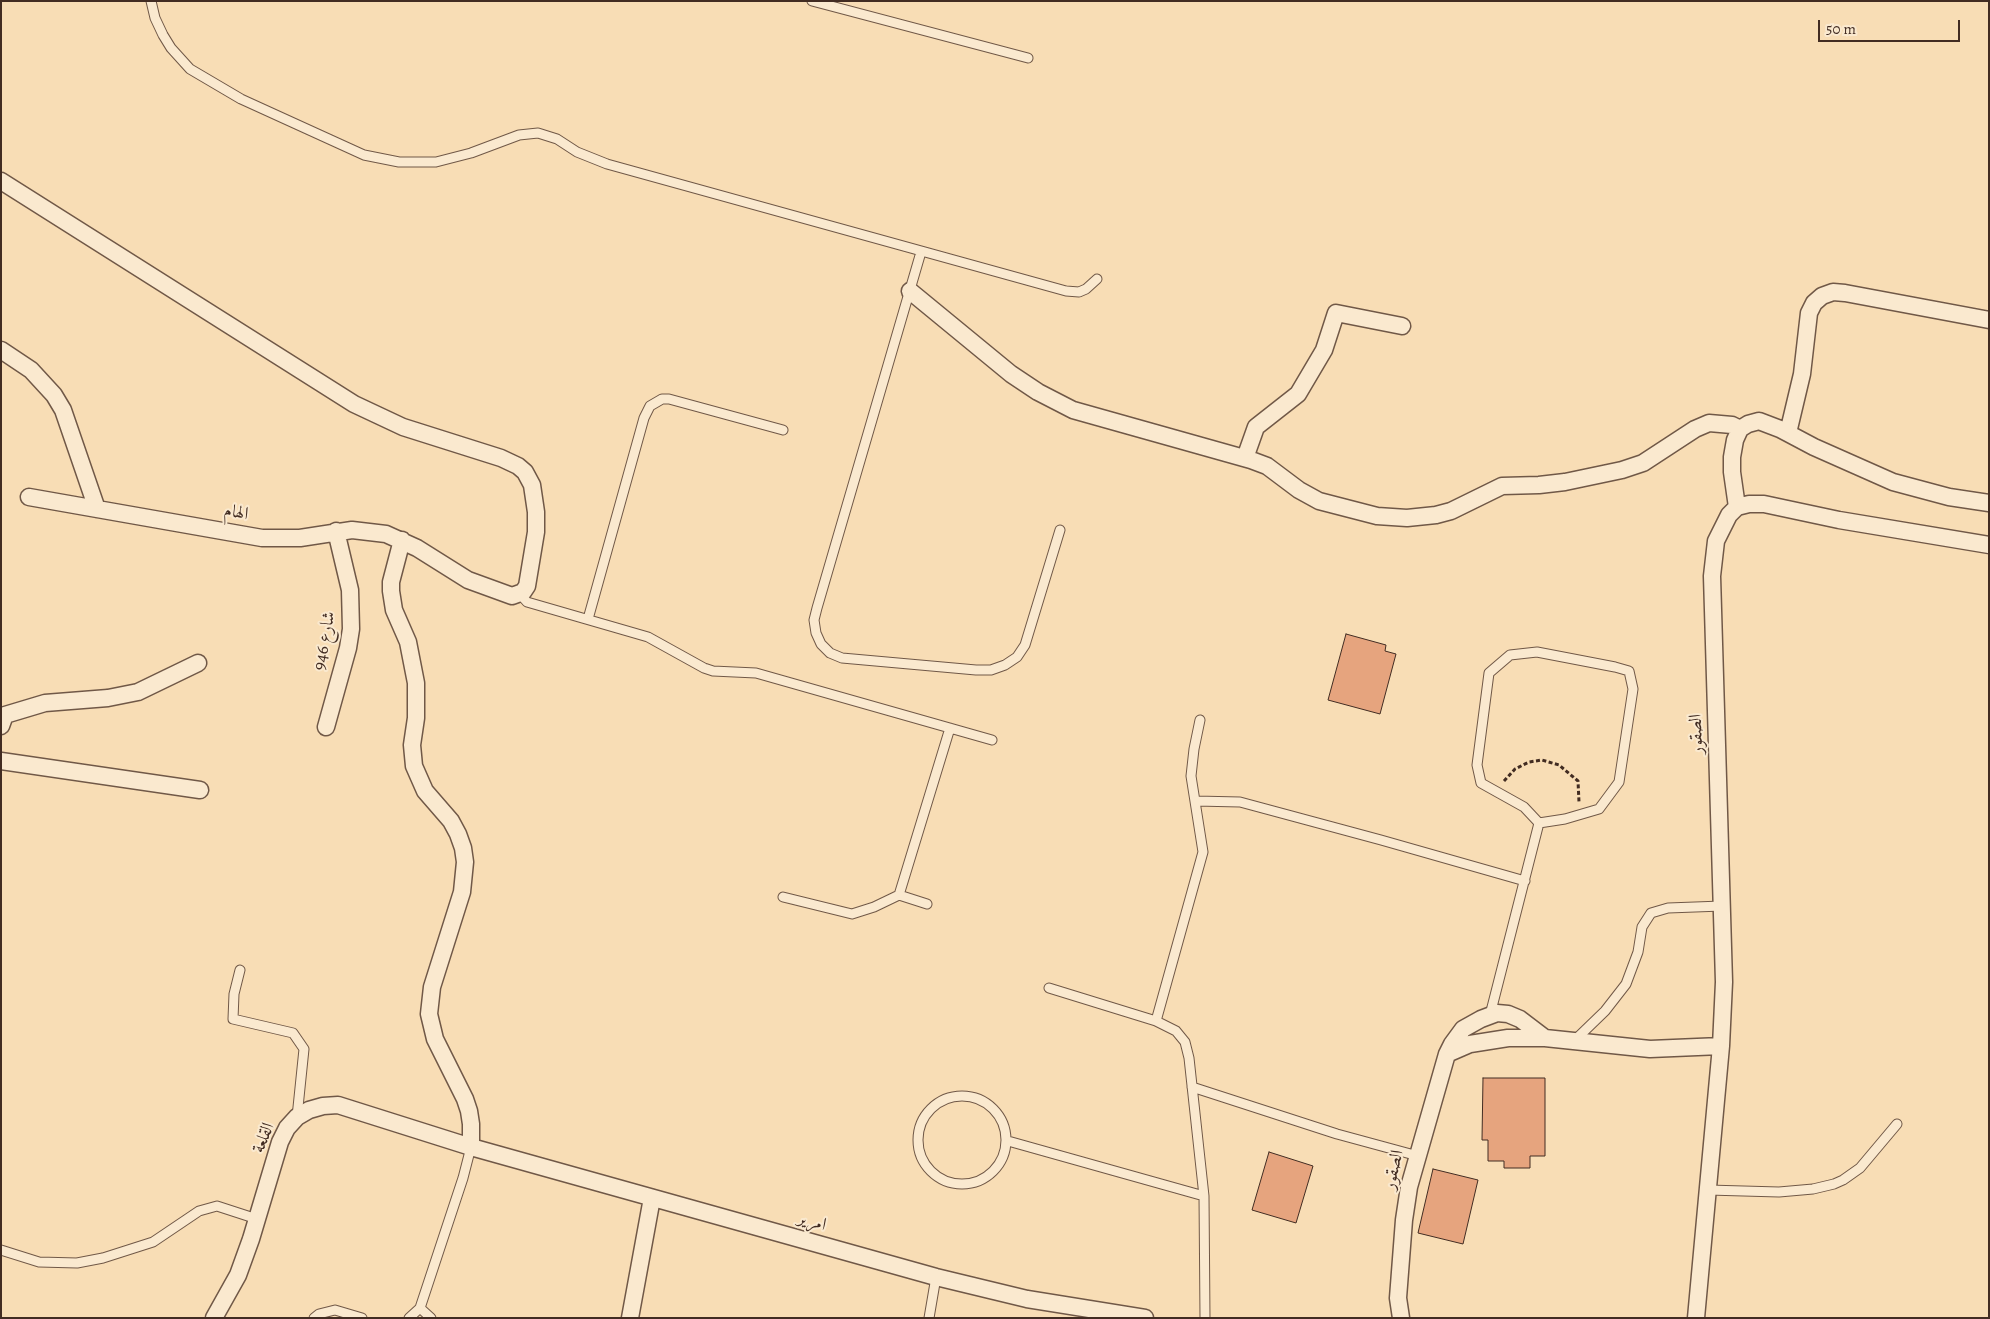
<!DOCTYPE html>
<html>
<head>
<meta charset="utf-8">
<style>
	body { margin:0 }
	#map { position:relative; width:1990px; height:1319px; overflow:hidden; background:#f8ddb5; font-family:Alegreya,serif }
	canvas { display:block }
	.frame { position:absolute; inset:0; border:2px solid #422c22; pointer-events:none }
	.scale { position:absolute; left:1818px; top:20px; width:142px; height:22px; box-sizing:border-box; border:2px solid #422c22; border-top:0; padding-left:6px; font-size:15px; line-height:18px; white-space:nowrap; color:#422c22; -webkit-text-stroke:4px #fae9cf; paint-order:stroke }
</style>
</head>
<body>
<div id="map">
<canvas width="1990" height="1319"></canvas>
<div class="frame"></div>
<div class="scale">50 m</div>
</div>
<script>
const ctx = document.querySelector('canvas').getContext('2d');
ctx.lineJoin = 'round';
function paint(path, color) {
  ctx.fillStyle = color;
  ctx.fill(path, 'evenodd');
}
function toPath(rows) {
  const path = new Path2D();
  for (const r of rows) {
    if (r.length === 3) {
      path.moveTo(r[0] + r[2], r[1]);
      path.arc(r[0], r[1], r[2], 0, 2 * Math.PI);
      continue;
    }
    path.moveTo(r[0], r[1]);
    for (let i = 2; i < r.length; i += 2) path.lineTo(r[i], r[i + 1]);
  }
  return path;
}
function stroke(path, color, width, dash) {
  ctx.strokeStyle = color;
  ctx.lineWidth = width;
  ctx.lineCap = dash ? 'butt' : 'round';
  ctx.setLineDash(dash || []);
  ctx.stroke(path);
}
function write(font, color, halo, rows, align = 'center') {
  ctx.font = font + ' Alegreya,Amiri,serif';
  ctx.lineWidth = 4;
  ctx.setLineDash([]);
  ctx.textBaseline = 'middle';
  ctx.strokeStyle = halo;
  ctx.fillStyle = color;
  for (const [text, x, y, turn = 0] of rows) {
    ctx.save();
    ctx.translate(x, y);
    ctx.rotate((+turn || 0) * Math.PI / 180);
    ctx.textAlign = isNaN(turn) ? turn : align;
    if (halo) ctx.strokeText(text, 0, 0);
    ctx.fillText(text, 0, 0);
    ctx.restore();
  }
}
const building = toPath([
	[1346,634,1386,645,1385,651,1396,654,1380,714,1328,700,1346,634],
	[1483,1078,1545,1078,1545,1156,1530,1156,1530,1168,1504,1168,1504,1161,1488,1161,1488,1140,1482,1140,1483,1078],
	[1269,1152,1313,1166,1296,1223,1252,1210,1269,1152],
	[1433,1169,1478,1180,1463,1244,1418,1233,1433,1169]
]);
paint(building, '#e6a47e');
stroke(building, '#422c22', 1);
const service = toPath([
	[151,1,155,18,163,35,171,48,190,69,241,99,364,155,399,162,436,162,471,153,519,135,538,133,557,139,577,152,607,164,1066,291,1079,292,1086,289,1097,279],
	[812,1,1028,58],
	[921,252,817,608,814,620,816,633,821,644,830,653,842,658,976,670,991,670,1005,665,1017,657,1025,645,1060,530],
	[520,594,527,602,648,637,704,668,713,671,756,673,992,740],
	[588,619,644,418,650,406,662,399,669,399,783,430],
	[1196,801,1240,802,1381,840,1525,881],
	[899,895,950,728],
	[783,897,852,914,874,907,899,895,927,904],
	[240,970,234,994,233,1019,293,1033,304,1049,297,1117],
	[1049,988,1156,1021,1203,852,1191,776,1194,749,1200,720],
	[1490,1015,1539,823,1524,807,1481,783,1477,765,1489,673,1510,655,1537,652,1615,667,1629,671,1633,689,1619,782,1599,809,1565,819,1539,823],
	[1156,1021,1176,1031,1185,1042,1189,1058,1204,1196,1205,1318],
	[1575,1040,1605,1011,1626,984,1638,952,1642,927,1651,913,1668,908,1722,906],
	[1192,1087,1337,1134,1418,1156],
	[962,1140,44],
	[1008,1141,1204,1196],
	[1708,1190,1779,1192,1813,1189,1834,1184,1843,1180,1860,1168,1897,1124],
	[1,1250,39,1262,77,1263,103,1258,153,1242,199,1211,217,1206,257,1219],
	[420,1308,431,1318],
	[314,1318,319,1314,335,1310,362,1318],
	[409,1318,420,1308,463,1178,471,1147],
	[929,1318,936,1277]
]);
const minor = toPath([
	[1,181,354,404,403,427,501,458,518,466,525,472,532,485,536,512,536,532,527,586,523,592,512,596,468,580,417,548,386,534,352,530,300,538,262,538,29,497],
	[910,291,1011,374,1038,392,1073,410,1251,460,1267,466,1299,490,1319,501,1377,516,1407,518,1436,515,1451,511,1502,486,1539,485,1565,482,1622,470,1643,463,1695,429,1709,423,1732,425,1740,429],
	[1,350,31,370,54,395,63,410,97,509],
	[1788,433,1802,374,1809,313,1814,303,1822,296,1833,292,1845,293,1989,320],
	[1245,458,1256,427,1298,394,1324,350,1336,313,1402,326],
	[1737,507,1732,472,1732,457,1735,440,1740,429,1748,424,1759,421,1780,429,1814,447,1893,482,1949,497,1989,503],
	[402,540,391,582,391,591,394,610,408,642,416,683,416,718,412,745,414,766,425,791,451,821,458,834,463,848,465,862,462,892,432,987,429,1014,435,1039,465,1099,469,1111,471,1124,471,1147],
	[1,726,5,715,45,703,108,698,138,692,198,663],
	[326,727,348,648,351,629,350,590,336,531],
	[1,761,200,790],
	[1447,1054,1470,1044,1508,1038,1545,1038,1650,1049,1721,1046,1724,982,1712,576,1716,541,1729,515,1737,507,1749,504,1764,504,1839,520,1989,545],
	[214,1318,238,1275,251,1239,280,1142,287,1128,297,1117,309,1110,323,1106,338,1105,471,1147,936,1277,1027,1299,1145,1318],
	[630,1318,652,1198],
	[1401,1318,1398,1298,1404,1220,1409,1187,1447,1054,1452,1044,1463,1029,1481,1019,1497,1013,1508,1014,1520,1019,1545,1038],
	[1696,1318,1721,1046]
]);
stroke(service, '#705847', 11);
stroke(minor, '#705847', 19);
stroke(toPath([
	[1504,781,1515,769,1529,762,1542,760,1559,765,1578,781,1579,802]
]), '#422c22', 3, [4, 2.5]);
stroke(service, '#fae9cf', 9);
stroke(minor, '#fae9cf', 16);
write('18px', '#422c22', '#fae9cf', [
	["الهام",236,513,10],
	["شارع 946",325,641,-80],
	["الصقور",1697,734,-92],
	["القلعة",264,1138,-67],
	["الصقور",1394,1170,-77],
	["امرير",812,1222,16]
]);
</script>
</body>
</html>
